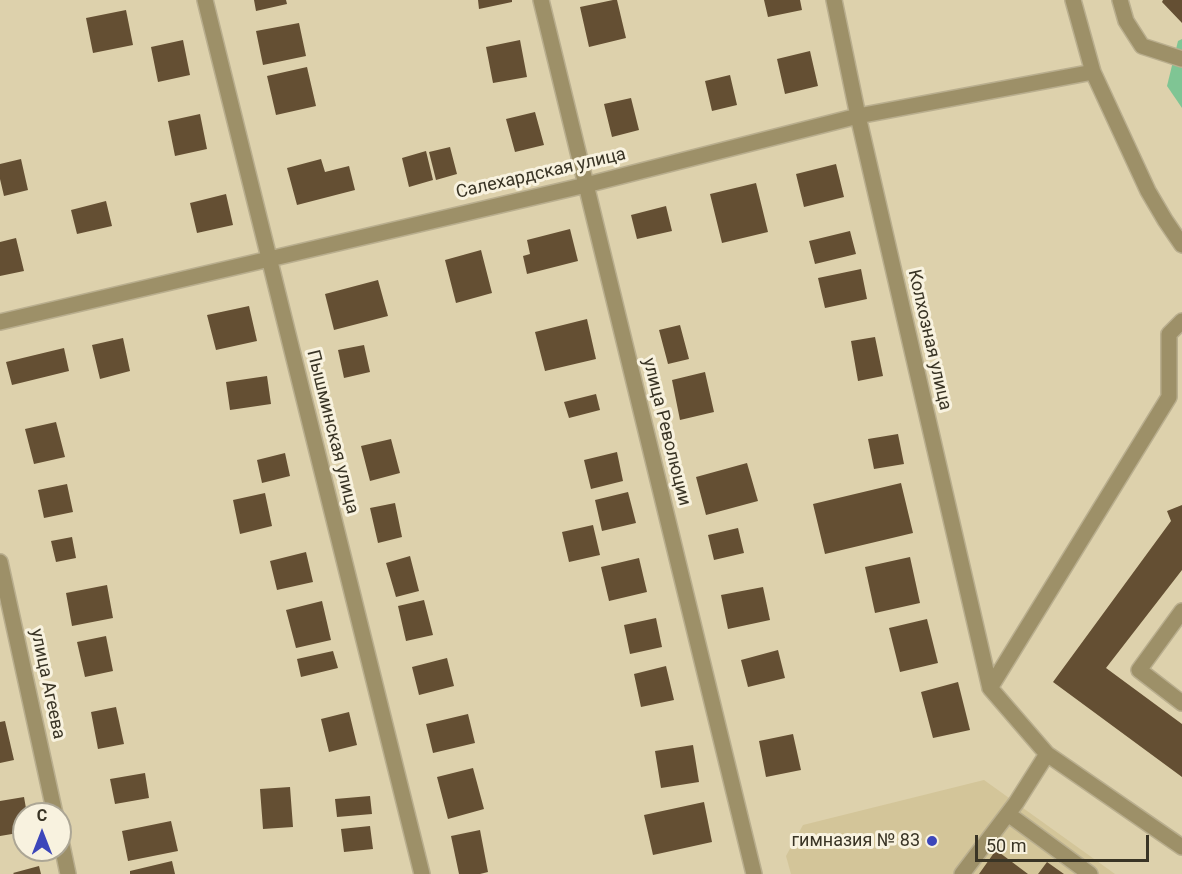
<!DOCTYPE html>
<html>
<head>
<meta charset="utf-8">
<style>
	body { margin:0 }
	#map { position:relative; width:1182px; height:874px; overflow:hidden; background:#ddd1ac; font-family:Roboto,sans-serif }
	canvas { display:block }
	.north { position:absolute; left:12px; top:802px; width:60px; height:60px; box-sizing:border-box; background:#f8f2df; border:2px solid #aca695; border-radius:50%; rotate:0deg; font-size:16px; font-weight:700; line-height:24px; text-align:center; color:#393425 }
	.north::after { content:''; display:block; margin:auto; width:21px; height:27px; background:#3c46ba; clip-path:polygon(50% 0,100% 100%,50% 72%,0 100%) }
	.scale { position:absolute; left:975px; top:835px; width:174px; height:27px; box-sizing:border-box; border:3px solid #393425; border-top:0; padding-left:8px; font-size:18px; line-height:21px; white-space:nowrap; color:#393425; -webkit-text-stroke:4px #f8f2df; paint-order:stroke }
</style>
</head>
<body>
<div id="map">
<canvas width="1182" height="874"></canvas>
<div class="north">С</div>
<div class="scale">50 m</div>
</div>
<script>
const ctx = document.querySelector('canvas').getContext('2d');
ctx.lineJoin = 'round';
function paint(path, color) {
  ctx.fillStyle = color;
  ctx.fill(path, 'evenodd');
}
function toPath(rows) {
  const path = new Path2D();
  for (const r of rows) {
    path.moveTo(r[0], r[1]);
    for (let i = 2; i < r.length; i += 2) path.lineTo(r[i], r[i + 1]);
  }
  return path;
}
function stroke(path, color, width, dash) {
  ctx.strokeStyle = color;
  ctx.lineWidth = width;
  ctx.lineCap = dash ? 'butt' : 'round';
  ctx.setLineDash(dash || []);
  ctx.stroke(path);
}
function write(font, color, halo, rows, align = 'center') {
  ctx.font = font + ' Roboto,sans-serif';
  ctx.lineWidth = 6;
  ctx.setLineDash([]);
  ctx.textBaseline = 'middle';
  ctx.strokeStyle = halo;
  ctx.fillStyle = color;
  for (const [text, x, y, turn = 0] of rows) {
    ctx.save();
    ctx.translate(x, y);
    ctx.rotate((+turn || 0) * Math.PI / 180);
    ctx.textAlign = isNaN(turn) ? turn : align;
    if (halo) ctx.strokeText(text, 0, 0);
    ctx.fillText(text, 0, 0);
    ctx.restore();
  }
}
paint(toPath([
	[984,780,1115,874,791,874,786,856,803,825]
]), '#d3c599');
paint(toPath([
	[1182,39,1182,108,1167,86,1178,41]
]), '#7fc594');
paint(toPath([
	[254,0,286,0,287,4,256,11],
	[478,0,512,0,512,2,479,9],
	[613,0,617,0,626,38,589,47,580,7],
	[764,0,800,0,802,10,768,17],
	[1163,0,1182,0,1182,23,1162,2],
	[126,10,133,45,93,53,86,18],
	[299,23,306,56,263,65,256,31],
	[183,40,190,75,158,82,151,47],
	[520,40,527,77,493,83,486,47],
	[810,51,818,86,785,94,777,59],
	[307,67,316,106,276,115,267,76],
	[730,75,737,105,712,111,705,81],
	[631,98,639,130,612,137,604,104],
	[535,112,544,145,515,152,506,119],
	[200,114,207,149,175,156,168,121],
	[450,147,457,174,436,180,429,152],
	[426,151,433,180,409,187,402,158],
	[21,159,28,190,4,196,0,179,0,164],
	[321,159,325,172,349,166,355,190,297,205,287,168],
	[836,164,844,197,804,207,796,174],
	[756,183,768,232,722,243,710,194],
	[226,194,233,225,197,233,190,203],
	[106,201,112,226,77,234,71,210],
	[666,206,672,231,637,239,631,215],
	[570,229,578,261,527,274,523,256,530,254,527,240],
	[850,231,856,254,815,264,809,241],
	[16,238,24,271,0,276,0,242],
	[481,250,492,293,456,303,445,260],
	[861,269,867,299,825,308,818,278],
	[378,280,388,316,334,330,325,294],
	[249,306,257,341,216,350,207,315],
	[587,319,596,359,545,371,535,332],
	[680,325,689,359,668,364,659,330],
	[875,337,883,376,858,381,851,341],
	[123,338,130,371,100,379,92,345],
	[364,345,370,372,344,378,338,350],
	[64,348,69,371,12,385,6,362],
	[705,372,714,412,680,420,672,380],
	[267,376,271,404,230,410,226,382],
	[596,394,600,410,569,418,564,402],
	[56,422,65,457,34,464,25,429],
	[898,434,904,464,874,469,868,439],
	[391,439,400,473,370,481,361,446],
	[617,452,623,481,591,489,584,460],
	[285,453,290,476,262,483,257,460],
	[747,463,758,501,706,515,696,477],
	[901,483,913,533,825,554,813,504],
	[67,484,73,512,44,518,38,490],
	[628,492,636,523,602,531,595,500],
	[265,493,272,526,240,534,233,500],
	[395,503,402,537,378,543,370,508],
	[1182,505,1182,570,1106,668,1182,724,1182,777,1053,682,1171,521,1167,511],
	[593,525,600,555,569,562,562,532],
	[738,528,744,553,714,560,708,535],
	[72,537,76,558,56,562,51,541],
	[306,552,313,582,277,590,270,561],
	[410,556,419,591,396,597,386,563],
	[910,557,920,603,875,613,865,567],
	[639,558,647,592,609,601,601,567],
	[107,585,113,618,72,626,66,593],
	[763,587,770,620,728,629,721,595],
	[424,600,433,635,406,641,398,606],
	[322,601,331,640,296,648,286,610],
	[656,618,662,647,630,654,624,625],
	[927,619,938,663,900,672,889,628],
	[106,636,113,671,85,677,77,642],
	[778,650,785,678,748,687,741,660],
	[333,651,338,668,301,677,297,659],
	[447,658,454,686,419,695,412,667],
	[666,666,674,700,641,707,634,674],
	[958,682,970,730,933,738,921,692],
	[116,707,124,744,98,749,91,712],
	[349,712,357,745,329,752,321,719],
	[468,714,475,743,433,753,426,724],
	[5,721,14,760,0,763,0,722],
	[793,734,801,770,766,777,759,741],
	[693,745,699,782,661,788,655,751],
	[473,768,484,809,448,819,437,777],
	[145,773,149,798,115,804,110,779],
	[290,787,293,827,263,829,260,789],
	[370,796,372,814,337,817,335,799],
	[24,797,27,814,24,814,24,832,0,836,0,801],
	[704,802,712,842,653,855,644,815],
	[171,821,178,851,128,861,122,831],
	[370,826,373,849,344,852,341,829],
	[480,830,488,872,480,874,459,874,451,836],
	[996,850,1028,874,979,874],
	[172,861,175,874,130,874,130,871],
	[1047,862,1064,874,1038,874],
	[39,866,41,874,14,874,13,873]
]), '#644f33');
const minor = toPath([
	[205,0,422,874],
	[541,0,754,874],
	[834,0,858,116,990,688],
	[1073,0,1093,72,1148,191,1165,220,1182,245],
	[1120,0,1126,21,1142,46,1182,59],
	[1182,321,1169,334,1169,397,990,688,1047,754,1182,847],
	[0,322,586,185,858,116,1093,72],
	[0,562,55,814],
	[1182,611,1139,670,1182,703],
	[1008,814,1090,874],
	[60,836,68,874],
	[962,874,1016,803,1047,754]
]);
stroke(minor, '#b9ae8e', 18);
stroke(minor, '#9d9068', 15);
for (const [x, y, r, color] of [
	[932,841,6,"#3c46ba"]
]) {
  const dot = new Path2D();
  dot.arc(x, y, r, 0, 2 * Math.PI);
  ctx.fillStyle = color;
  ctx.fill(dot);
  stroke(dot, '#f8f2df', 2);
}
write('18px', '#393425', '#f8f2df', [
	["Салехардская улица",541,174,-13],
	["Колхозная улица",929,340,77],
	["Пышминская улица",332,432,76],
	["улица Революции",666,432,76],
	["улица Агеева",47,684,78]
]);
write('18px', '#393425', '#f8f2df', [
	["гимназия № 83",920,841]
], 'right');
</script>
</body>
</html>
